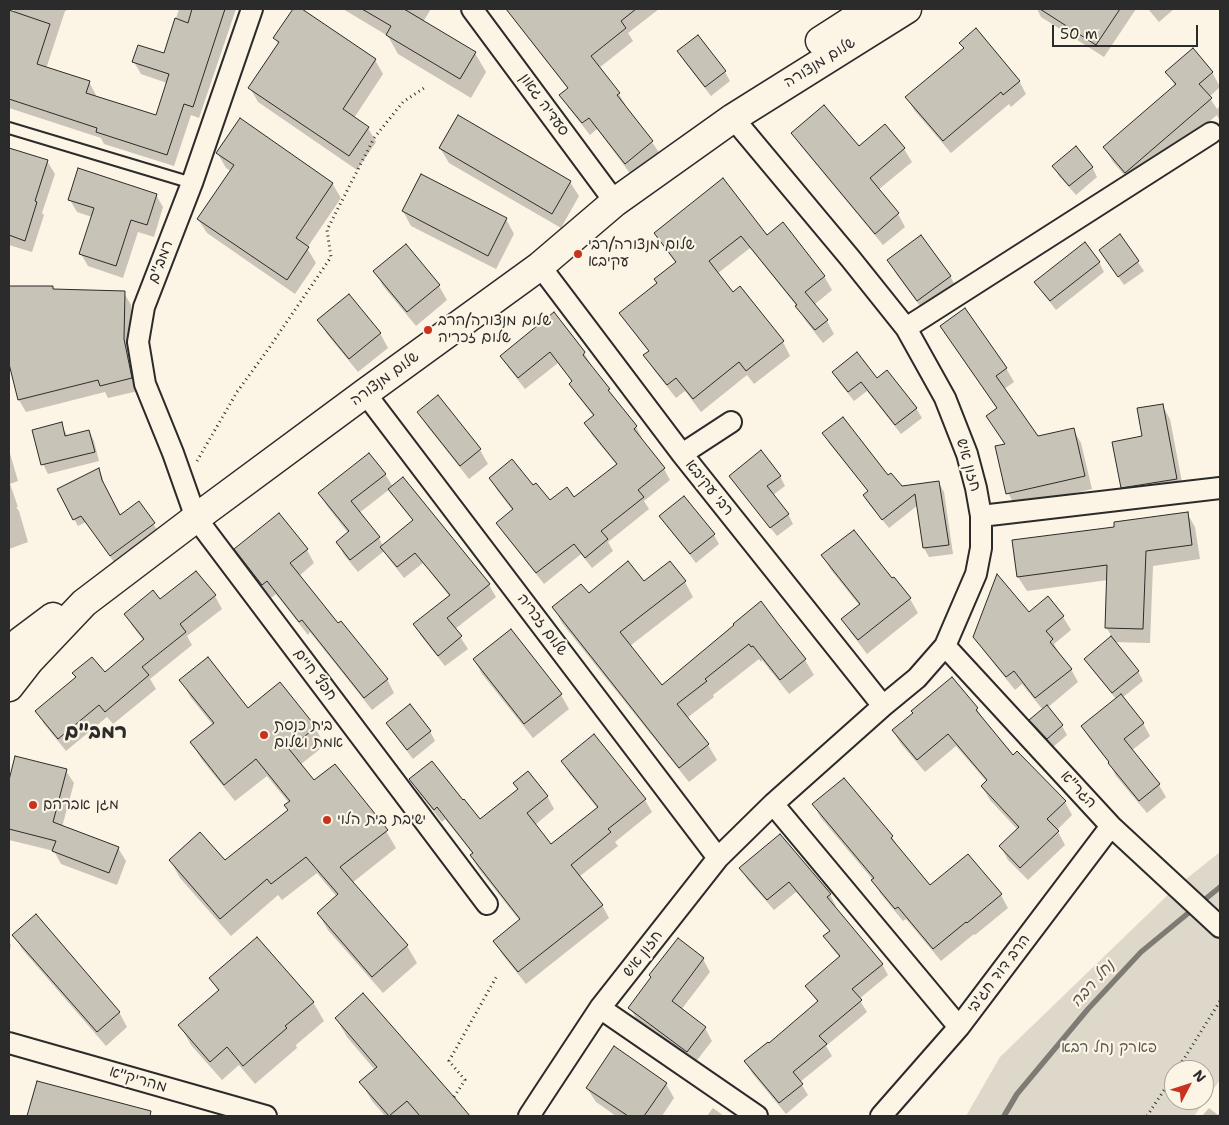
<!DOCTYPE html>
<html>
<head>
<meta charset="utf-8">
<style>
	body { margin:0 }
	#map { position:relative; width:1229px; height:1125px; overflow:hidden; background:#fcf5e5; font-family:"Shantell Sans",sans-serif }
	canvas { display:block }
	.frame { position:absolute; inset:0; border:10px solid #2b2b2b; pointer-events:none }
	.north { position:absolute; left:1164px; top:1060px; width:50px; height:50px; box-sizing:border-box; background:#fcf5e5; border:1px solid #a8a49b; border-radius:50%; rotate:50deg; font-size:14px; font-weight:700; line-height:20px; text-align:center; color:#2b2b2b }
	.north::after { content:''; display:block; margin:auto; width:18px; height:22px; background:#c8321e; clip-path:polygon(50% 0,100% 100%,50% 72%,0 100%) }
	.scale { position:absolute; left:1052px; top:25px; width:146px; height:22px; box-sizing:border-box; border:2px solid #2b2b2b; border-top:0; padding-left:6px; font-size:15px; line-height:18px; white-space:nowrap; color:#2b2b2b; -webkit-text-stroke:4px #fcf5e5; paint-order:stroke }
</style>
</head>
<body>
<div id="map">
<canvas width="1229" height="1125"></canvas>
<div class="frame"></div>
<div class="north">N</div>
<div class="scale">50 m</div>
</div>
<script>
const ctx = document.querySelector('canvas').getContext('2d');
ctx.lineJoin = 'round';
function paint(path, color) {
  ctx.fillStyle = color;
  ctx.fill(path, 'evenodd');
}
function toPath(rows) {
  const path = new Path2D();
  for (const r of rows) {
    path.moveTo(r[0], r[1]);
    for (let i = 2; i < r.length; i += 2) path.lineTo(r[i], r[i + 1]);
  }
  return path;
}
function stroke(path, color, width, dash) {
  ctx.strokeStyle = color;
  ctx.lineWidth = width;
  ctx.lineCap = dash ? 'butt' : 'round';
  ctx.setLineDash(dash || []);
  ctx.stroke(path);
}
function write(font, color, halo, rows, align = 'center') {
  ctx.font = font + ' "Shantell Sans","Playpen Sans Hebrew",sans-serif';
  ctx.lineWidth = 4.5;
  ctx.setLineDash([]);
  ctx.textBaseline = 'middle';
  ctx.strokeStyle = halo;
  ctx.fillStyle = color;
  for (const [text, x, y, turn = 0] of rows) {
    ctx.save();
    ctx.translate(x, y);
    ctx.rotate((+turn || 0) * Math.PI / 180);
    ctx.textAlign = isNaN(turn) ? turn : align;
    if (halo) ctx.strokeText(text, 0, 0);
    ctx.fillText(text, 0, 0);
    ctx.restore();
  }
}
paint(toPath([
	[1220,852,1220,1080,1194,1116,966,1116,1000,1057,1176,887],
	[1174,1070,1204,1070,1204,1100,1174,1100]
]), '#ded8ca');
paint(toPath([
	[15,9,67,9,66,11,65,11,46,69,89,82,96,95,95,97,156,116,167,83,141,74,134,62,164,55,179,9,236,9,199,118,191,115,174,166,104,144,101,138,9,108,9,69,12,59,9,58,9,15,10,12,13,13],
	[294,9,300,9,375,60,383,74,354,118,368,128,376,142,357,170,258,102,250,88,279,45,275,38],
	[343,9,431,9,423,22,475,53,486,72,471,98,398,54,388,36],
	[518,9,659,9,628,33,633,41,599,68,619,94,626,106,625,107,652,142,660,154,632,176,597,129,590,135,568,107,561,95,568,89,519,26,511,14],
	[1037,9,1136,9,1104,57,1041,17],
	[1148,9,1174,9,1159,22],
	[961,43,1019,81,1026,94,1011,107,1009,104,951,153,914,110,907,97,964,49],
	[679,52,725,72,730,81,711,96,684,61],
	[1167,72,1212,72,1220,87,1209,97,1217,109,1220,106,1220,121,1217,115,1134,186,1113,162,1104,147,1175,86],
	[885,126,904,149,912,162,878,190,898,214,905,227,883,245,800,145,793,133,858,148],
	[440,148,570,182,579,196,561,228,449,163],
	[9,149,47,161,55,174,42,213,44,215,32,252,9,245],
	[218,154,332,183,341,198,307,248,316,263,295,294,207,233,198,219,231,171,226,168],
	[1054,166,1092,167,1097,177,1076,195,1059,176],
	[156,195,163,207,154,237,138,232,123,278,88,266,81,254,92,217,77,212,70,200],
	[403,211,506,219,514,234,496,269,411,226],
	[656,234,767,236,824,276,832,290,814,305,827,321,834,334,823,343,805,320,799,309,750,248,717,274,733,293,783,342,790,356,754,384,747,375,701,412,685,391,676,398,653,369,645,356,649,352,629,326,621,313,658,283,676,263,664,247],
	[1120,236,1144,271,1124,285,1106,259],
	[889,261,950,276,958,291,926,314,897,275],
	[1099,262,1104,272,1056,310,1042,292,1036,282],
	[375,271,439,286,447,300,416,326,383,286],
	[9,287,52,288,54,291,124,293,131,305,130,352,138,391,108,398,105,392,26,412,19,400,9,359],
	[554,314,584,353,591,365,590,366,636,427,642,438,641,440,664,469,670,480,644,501,649,509,608,542,613,551,592,568,581,554,544,584,505,535,498,523,513,511,497,490,490,478,533,487,549,502,574,498,617,465,592,435,586,423,594,417,577,395,570,384,573,382,558,363,525,389,508,367,501,356],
	[319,320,380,333,388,348,358,372,327,334],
	[942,326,1006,368,1014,382,1004,389,1038,437,1073,429,1081,443,1092,489,1016,507,1008,493,1005,445,988,417,998,410,950,340],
	[834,372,877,380,916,408,922,418,901,434,867,391,854,401,839,382],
	[438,397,480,450,488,464,469,479,427,426,419,412],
	[1162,405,1170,419,1184,493,1130,502,1122,487,1143,437],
	[61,424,68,437,89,431,94,441,99,461,48,474,43,464],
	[824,434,888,477,901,488,939,483,944,492,953,554,929,557,924,548,918,505,889,528,870,505,864,495,869,492,829,443],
	[9,450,18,481,10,484,18,507,16,507,19,511,28,542,9,549],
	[98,469,102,476,105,488,120,516,139,503,158,531,114,562,86,522,78,526,74,519],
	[385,474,393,487,489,585,496,597,455,629,468,649,445,666,421,636,415,625,450,597,423,563,404,578,389,559,384,551,358,572,344,555,337,542,348,533,327,506,320,494],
	[390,489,397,501,414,522,383,546,379,538,359,513],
	[780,476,785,486,773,495,788,514,793,524,777,536,736,485],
	[1187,513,1195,527,1200,559,1153,566,1150,643,1114,642,1138,671,1143,681,1122,698,1143,723,1150,736,1131,751,1159,785,1166,797,1147,813,1116,776,1110,764,1090,739,1082,727,1116,699,1091,668,1085,659,1112,637,1106,627,1108,580,1027,591,1018,577,1116,528],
	[661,516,714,535,719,544,696,563,666,525],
	[236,549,307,550,314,563,299,576,338,625,387,679,394,693,372,710,310,632,308,635,276,594,271,598,243,563],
	[823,556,891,580,893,578,910,599,918,613,867,654,851,633,842,619,859,605,831,570],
	[195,572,215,596,222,609,187,636,192,645,150,679,156,689,113,724,107,717,66,751,44,724,37,712,77,678,74,674,105,674,144,641,133,627,125,614,160,601],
	[685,582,693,597,630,646,662,686,735,626,805,660,814,675,789,694,762,660,761,662,759,659,713,695,714,697,687,718,708,745,717,760,689,782,562,623,554,608,589,595,644,583],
	[1048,598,1063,617,1071,630,1054,644,1059,653,1058,654,1071,669,1078,682,1047,708,1062,726,1067,735,1053,747,1036,729,1031,720,1043,710,1022,684,1015,690,983,650,975,637,1029,613],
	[474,659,561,695,569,709,533,738,482,674],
	[181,680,248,709,280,684,315,728,325,745,300,765,314,782,386,831,396,848,352,883,407,946,417,963,383,993,328,930,318,913,337,897,317,873,282,900,278,895,231,936,180,878,170,860,224,862,289,811,289,803,267,776,235,801,202,760,192,743,213,725,191,698],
	[977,709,985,722,1013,756,1065,802,1072,815,1057,830,1065,845,1028,880,1008,860,1001,847,1018,830,990,800,982,787,987,782,956,746,925,772,901,744,893,731],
	[387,724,430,731,435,741,413,759,393,733],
	[16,757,66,771,74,783,62,827,118,848,126,861,117,885,61,864,54,851,9,840,9,785],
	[562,761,645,800,652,812,615,842,618,846,579,877,602,905,609,918,526,984,502,954,495,941,520,921,478,868,471,856,473,854,445,819,442,822,418,792,411,779,480,821,547,796,554,809,535,825,551,845,598,809,570,774],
	[844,779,892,837,900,850,930,887,1001,895,1008,908,975,935,974,934,941,961,906,919,903,921,880,893,873,880,821,818,814,805],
	[780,835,830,895,836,906,834,908,882,964,888,975,859,999,867,1012,826,1046,832,1056,800,1082,808,1095,786,1114,752,1073,746,1062,769,1045,818,1003,807,986,840,958,831,947,825,936,830,932,796,892,774,910,747,879,741,868],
	[14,935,119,1012,127,1027,106,1046,22,949],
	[678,940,703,959,710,972,681,1010,705,1028,712,1041,694,1064,637,1020,630,1008],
	[9,942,11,945,9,954],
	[211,979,313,1002,324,1021,296,1045,297,1048,255,1084,239,1065,222,1080,191,1045,180,1025,219,992],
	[363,995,469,1116,385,1116,372,1101,361,1082,375,1070,347,1037,336,1018],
	[38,1082,133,1108,138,1116,29,1116],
	[666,1084,674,1098,662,1116,616,1116,596,1102,587,1088],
	[713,1108,724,1116,707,1116],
	[1209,1108,1218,1115,1220,1112,1220,1116,1202,1116]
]), '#0003');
stroke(toPath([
	[1004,1116,1017,1094,1088,1009,1141,952,1220,887]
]), '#7d7b74', 5.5);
const building = toPath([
	[192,9,225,9,193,107,184,104,167,155,96,132,97,128,9,99,9,10,50,24,37,64,90,81,86,93,156,115,169,74,132,62,138,45,164,53,175,18,188,23,192,9],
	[293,9,302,9,376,59,343,109,369,127,349,156,248,88,279,42,273,38,293,9],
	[362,9,404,9,476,52,460,79,386,35,391,26,362,9],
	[506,9,636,9,621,21,626,28,591,56,620,93,617,95,653,141,625,164,589,118,582,123,559,95,568,88,506,9],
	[1040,9,1120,9,1096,45,1040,9],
	[976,28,1020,81,1003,95,1001,92,943,141,905,97,964,48,959,43,976,28],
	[698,35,726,71,705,87,677,51,698,35],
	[1193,48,1213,72,1199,84,1212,98,1125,173,1103,147,1176,84,1165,72,1193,48],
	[824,105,859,146,885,124,905,148,870,178,899,213,875,234,791,133,824,105],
	[458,115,571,181,552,214,439,148,458,115],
	[240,118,333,183,296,238,309,247,287,280,197,219,234,165,216,153,240,118],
	[1076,146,1093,167,1069,186,1052,166,1076,146],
	[9,148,48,160,35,201,37,202,25,241,9,235,9,148],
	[78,168,157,194,147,225,131,220,116,266,79,254,94,208,68,200,78,168],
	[421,174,507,218,488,256,402,211,421,174],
	[723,178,767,235,783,222,825,276,805,292,828,320,815,330,795,306,797,305,741,236,709,261,733,292,740,286,784,341,746,371,739,362,693,399,676,378,667,385,643,355,649,351,619,313,657,283,654,279,676,262,654,233,723,178],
	[1120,234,1139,261,1118,277,1099,250,1120,234],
	[921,235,951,276,917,301,887,260,921,235],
	[1085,242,1100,262,1050,301,1034,282,1085,242],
	[406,244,440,285,407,312,373,271,406,244],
	[9,286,53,286,53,289,125,291,124,339,132,378,100,386,98,380,18,400,9,364,9,286],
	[349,294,381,333,349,359,317,320,349,294],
	[965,308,1007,368,996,376,1038,436,1074,428,1085,476,1006,494,995,446,1005,444,986,416,997,408,940,326,965,308],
	[554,312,585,352,583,355,610,389,608,390,637,426,634,429,665,468,638,490,644,497,601,531,608,539,585,558,574,544,536,573,496,523,513,509,489,478,512,459,533,485,536,483,550,500,567,487,574,497,617,464,584,423,594,415,569,384,572,381,550,352,518,378,500,356,554,312],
	[857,352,877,378,887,370,917,408,895,425,861,382,848,392,832,372,857,352],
	[438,395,481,449,460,466,417,412,438,395],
	[1163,404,1177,479,1121,488,1112,442,1142,436,1137,408,1163,404],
	[843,417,888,475,891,473,902,486,939,481,949,545,923,548,915,494,882,520,863,495,868,491,822,433,843,417],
	[62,422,65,436,89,430,95,452,41,465,32,430,62,422],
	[761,450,781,476,767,486,789,514,770,528,729,476,761,450],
	[369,453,386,474,351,501,380,537,350,560,336,542,349,531,318,493,369,453],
	[99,468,102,480,120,515,139,501,155,523,110,556,81,516,73,520,57,489,99,468],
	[403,477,490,584,447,618,462,636,438,656,413,624,450,595,415,553,397,567,380,547,413,520,388,489,403,477],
	[684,496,715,534,690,554,659,516,684,496],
	[1188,512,1192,545,1146,551,1143,629,1105,628,1107,565,1017,577,1012,540,1114,527,1114,522,1188,512],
	[279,513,308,549,290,563,338,623,341,621,388,679,364,698,302,620,299,622,267,581,262,585,234,549,279,513],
	[854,530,892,578,894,577,911,598,858,640,841,619,860,604,821,555,854,530],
	[628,561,644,581,670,561,686,581,620,632,662,685,734,625,733,624,761,601,779,625,806,659,780,680,753,646,751,647,749,644,705,679,707,681,677,704,709,744,679,768,552,607,581,584,589,593,628,561],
	[196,571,216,595,180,624,186,632,142,667,149,675,105,712,99,705,58,739,35,711,76,677,72,673,92,657,105,672,144,639,124,614,153,590,160,599,196,571],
	[997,574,1029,612,1048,596,1064,616,1046,631,1053,639,1050,642,1072,669,1035,698,1014,671,1006,677,973,637,997,574],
	[511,629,562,694,524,724,473,659,511,629],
	[1111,636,1139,671,1112,693,1084,659,1111,636],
	[208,657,248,708,280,682,316,727,289,749,314,780,335,764,388,830,340,867,408,945,372,977,317,913,338,894,306,857,271,884,267,879,220,919,169,860,200,832,225,860,288,810,284,805,290,801,256,759,224,785,190,742,214,723,179,680,208,657],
	[952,677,978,708,976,710,1013,755,1017,751,1066,801,1047,819,1059,831,1020,868,999,846,1019,827,981,786,987,780,948,734,917,760,892,730,913,713,911,711,952,677],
	[1121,694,1144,723,1124,739,1160,784,1139,801,1108,763,1109,762,1081,726,1121,694],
	[410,704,431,731,407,750,386,723,410,704],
	[1047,705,1063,725,1047,739,1029,720,1047,705],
	[594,734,646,799,608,829,611,832,571,865,603,905,518,972,493,941,520,919,470,855,473,853,437,807,434,810,409,779,432,761,463,800,464,799,480,819,518,789,513,783,528,771,548,796,527,813,551,844,598,807,561,761,594,734],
	[15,756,67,769,53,822,119,847,109,873,52,851,56,841,9,829,9,780,15,756],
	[844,778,893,836,891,838,930,885,968,854,1002,894,967,923,966,922,933,949,898,907,895,909,871,880,874,878,812,804,844,778],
	[780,834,831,894,827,897,883,964,852,989,862,1000,819,1036,827,1044,793,1072,803,1084,779,1103,744,1061,768,1042,769,1043,818,1001,805,986,840,956,823,936,830,931,789,882,767,900,739,868,780,834],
	[36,914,120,1012,97,1032,12,935,36,914],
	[257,937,314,1002,285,1026,287,1028,243,1066,227,1047,210,1062,178,1025,219,990,209,978,257,937],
	[678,938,704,958,672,1001,706,1027,687,1052,628,1008,651,977,649,975,678,938],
	[363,993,454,1097,470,1116,420,1116,407,1101,389,1116,359,1082,377,1067,335,1018,363,993],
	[614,1046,667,1083,644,1116,628,1116,586,1088,614,1046],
	[37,1081,151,1111,150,1116,27,1116,37,1081]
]);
paint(building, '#c8c3b7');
stroke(building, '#2b2b2b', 1);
const lane = toPath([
	[9,128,192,183]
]);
const street = toPath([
	[252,9,192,183,144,307,138,342,145,384,173,453,196,518,487,904],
	[472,9,615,202],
	[540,266,682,454,883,706],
	[906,328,1211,133],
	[365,393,718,858],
	[682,454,731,422],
	[981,516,1220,488],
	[945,646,1111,826,1220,927],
	[773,804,959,1027],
	[600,1008,757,1116],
	[9,1043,266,1116],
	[529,1116,544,1093,600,1008,718,858,773,804,883,706,917,678,945,646,976,574,981,548,981,516,976,488,967,454,945,398,906,328,850,258,733,118],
	[881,1116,959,1027,1111,826]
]);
const secondary = toPath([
	[820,41,870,9],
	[9,653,21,641,53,617],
	[9,687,30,660,84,603,196,518,365,393,540,266,615,202,733,118,907,9]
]);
stroke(lane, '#2b2b2b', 14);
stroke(street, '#2b2b2b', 24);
stroke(secondary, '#2b2b2b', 31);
stroke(toPath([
	[197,461,237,392,269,348,331,257,327,230,374,138,403,102,427,86],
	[1177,1070,1220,1001],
	[454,1097,465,1080,449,1061,498,974],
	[1147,1116,1174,1075]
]), '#2b2b2b', 3, [1, 4]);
stroke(lane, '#fcf5e5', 10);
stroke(street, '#fcf5e5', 20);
stroke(secondary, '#fcf5e5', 28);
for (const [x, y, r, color] of [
	[578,254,5,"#c8321e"],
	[428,330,5,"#c8321e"],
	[264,735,5,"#c8321e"],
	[33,805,5,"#c8321e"],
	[327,820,5,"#c8321e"]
]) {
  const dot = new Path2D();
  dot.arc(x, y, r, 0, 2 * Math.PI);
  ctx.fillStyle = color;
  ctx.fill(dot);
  stroke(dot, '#fcf5e5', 2);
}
write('15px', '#2b2b2b', '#fcf5e5', [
	["שלום מנצורה",820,63,-32],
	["סעדיה גאון",544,105,54],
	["רמב\"ם",161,262,-69],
	["שלום מנצורה",385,379,-36],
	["חזון איש",968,465,74],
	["רבי עקיבא",709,488,51],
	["שלום זכריה",542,625,53],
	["חפץ חיים",315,675,53],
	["הגר\"א",1078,790,47],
	["חזון איש",643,954,-52],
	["הרב דוד חג'בי",999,974,-53],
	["מהריק\"א",138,1080,16]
]);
write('15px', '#2b2b2b', '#fcf5e5', [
	["שלום מנצורה/רבי",588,245],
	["עקיבא",588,262],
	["שלום מנצורה/הרב",438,321],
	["שלום זכריה",438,338],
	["בית כנסת",274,726],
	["אמת ושלום",274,743],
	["מגן אברהם",43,805],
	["ישיבת בית הלוי",337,820]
], 'left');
write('15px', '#585653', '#fcf5e5', [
	["פארק נחל רבא",1109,1048]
]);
write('italic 16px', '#545350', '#fcf5e5', [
	["נחל רבה",1093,984,-48]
]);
write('bold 20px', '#2b2b2b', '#fcf5e5', [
	["רמב\"ם",96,733]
]);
</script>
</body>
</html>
